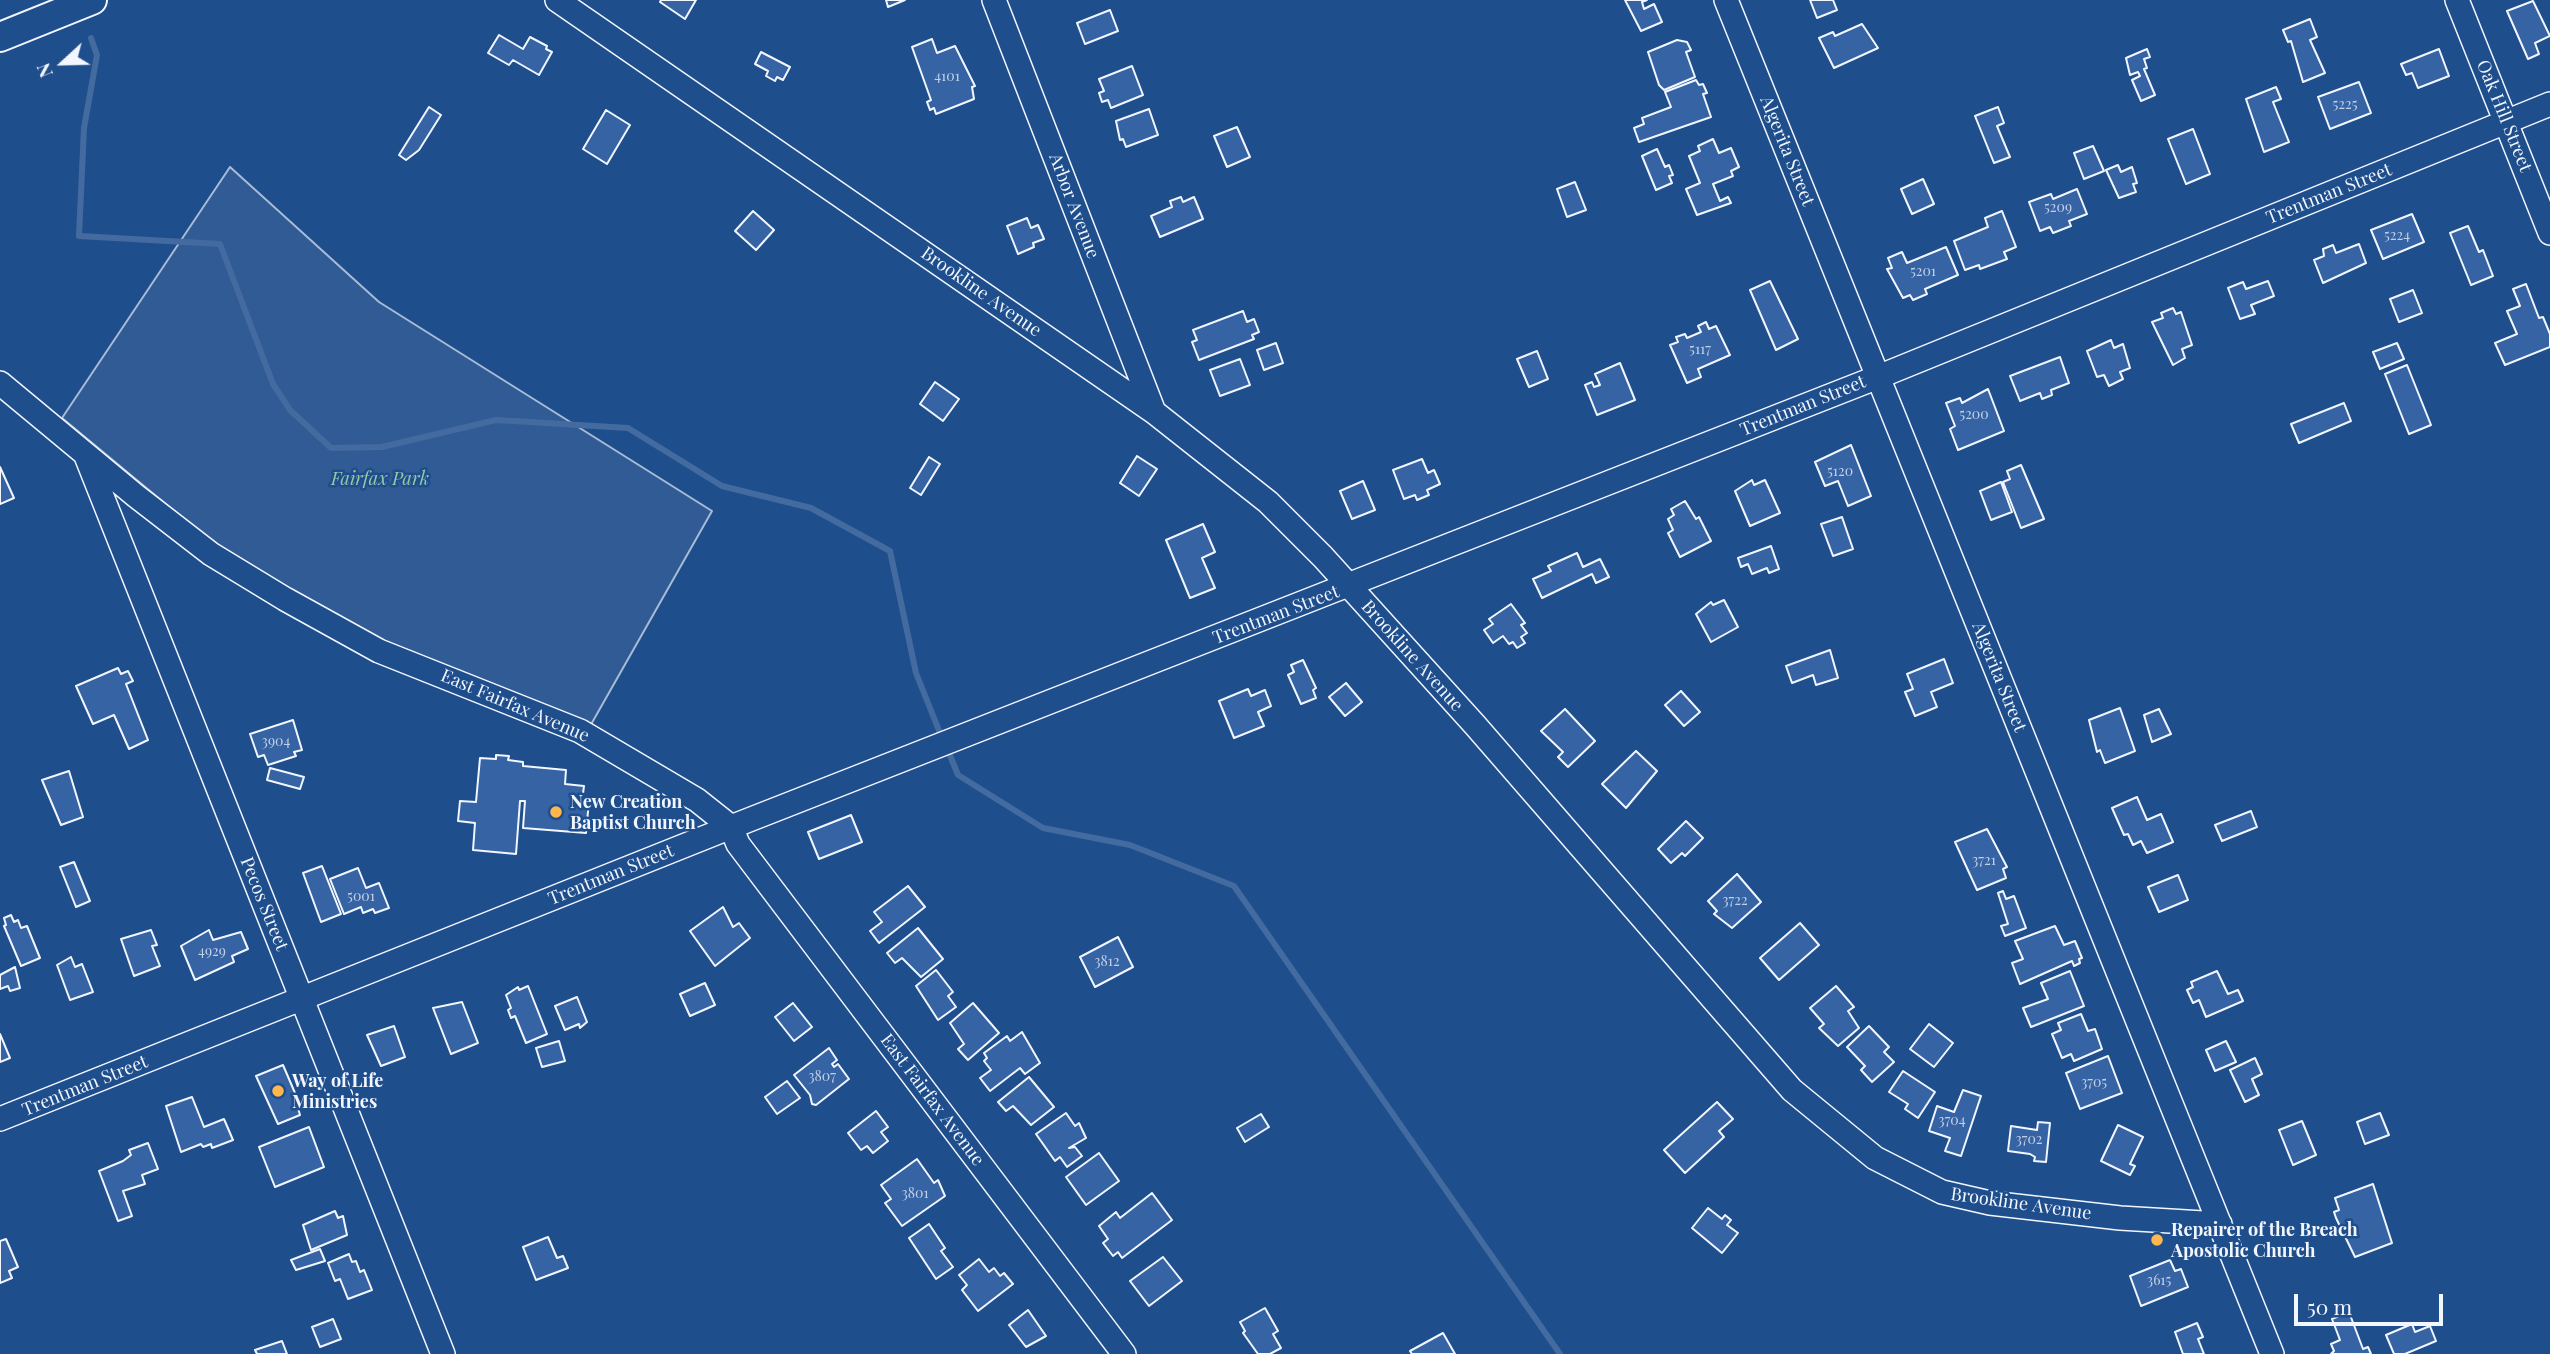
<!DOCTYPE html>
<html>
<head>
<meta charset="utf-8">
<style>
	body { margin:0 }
	#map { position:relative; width:2550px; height:1354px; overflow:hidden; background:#1f4e8c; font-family:"Playfair Display",serif }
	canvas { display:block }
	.north { position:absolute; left:28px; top:28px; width:70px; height:70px; -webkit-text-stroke:5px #1f4e8c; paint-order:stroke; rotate:248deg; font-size:19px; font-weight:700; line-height:28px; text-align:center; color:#f2f6ff }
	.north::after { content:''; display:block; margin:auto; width:24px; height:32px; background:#f2f6ff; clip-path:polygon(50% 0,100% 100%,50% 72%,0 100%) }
	.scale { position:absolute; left:2294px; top:1294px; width:149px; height:32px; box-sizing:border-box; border:4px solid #f2f6ff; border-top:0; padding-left:9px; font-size:21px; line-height:24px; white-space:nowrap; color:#f2f6ff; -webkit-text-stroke:5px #1f4e8c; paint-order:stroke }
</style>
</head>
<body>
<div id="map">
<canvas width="2550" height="1354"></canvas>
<div class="north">N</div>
<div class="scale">50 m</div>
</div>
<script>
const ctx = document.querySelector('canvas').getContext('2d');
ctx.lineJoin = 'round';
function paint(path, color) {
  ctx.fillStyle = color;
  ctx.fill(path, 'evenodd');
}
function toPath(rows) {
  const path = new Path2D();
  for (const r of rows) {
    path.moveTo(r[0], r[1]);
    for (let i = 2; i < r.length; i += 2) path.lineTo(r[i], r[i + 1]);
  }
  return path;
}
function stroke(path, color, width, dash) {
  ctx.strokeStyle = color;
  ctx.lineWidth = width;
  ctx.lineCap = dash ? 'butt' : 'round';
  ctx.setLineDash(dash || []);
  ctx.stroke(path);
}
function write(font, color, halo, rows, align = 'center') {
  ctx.font = font + ' "Playfair Display",serif';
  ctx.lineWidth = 5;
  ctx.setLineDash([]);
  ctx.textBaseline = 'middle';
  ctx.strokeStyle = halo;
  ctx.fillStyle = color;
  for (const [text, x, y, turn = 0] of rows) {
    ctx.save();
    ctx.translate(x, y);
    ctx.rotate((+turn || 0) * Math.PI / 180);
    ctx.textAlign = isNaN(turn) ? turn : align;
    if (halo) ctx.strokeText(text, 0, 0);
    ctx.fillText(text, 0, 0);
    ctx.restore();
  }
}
const built = toPath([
	[230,167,379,302,712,511,589,728,342,628,220,549,62,418,230,167]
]);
paint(built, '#305b95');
stroke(built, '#a8bbd7', 2);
stroke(toPath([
	[91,38,97,55,84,128,79,236,220,244,273,384,290,410,331,448,382,447,496,420,628,428,722,486,811,508,890,551,916,673,942,738],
	[947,748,958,775,1043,828,1130,845,1234,886,1560,1354]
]), '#446ba0', 6);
const building = toPath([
	[661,0,696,0,685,19,660,2,661,0],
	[886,0,905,0,888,7,886,0],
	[1625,0,1647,0,1642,2,1644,9,1654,4,1662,22,1641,31,1625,0],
	[1810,0,1833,0,1837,10,1817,18,1810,0],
	[2533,1,2550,36,2535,43,2539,54,2528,59,2507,11,2533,1],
	[1110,10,1118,31,1085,44,1077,23,1110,10],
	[2310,19,2317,37,2310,40,2325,73,2303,82,2291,41,2288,42,2283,30,2310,19],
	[1862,24,1878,48,1834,68,1819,38,1833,32,1835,36,1862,24],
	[499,35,523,49,530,37,547,46,546,49,552,52,539,75,513,60,509,65,488,53,499,35],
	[932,39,937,53,955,46,975,86,972,87,974,99,936,114,934,108,930,110,927,102,931,100,912,47,932,39],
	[1677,40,1687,42,1691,50,1686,52,1695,77,1664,90,1659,85,1648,52,1677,40],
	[2147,49,2150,57,2144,59,2147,68,2144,69,2155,95,2141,101,2132,80,2140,76,2138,72,2130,75,2126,58,2147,49],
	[2439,49,2449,76,2418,88,2412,73,2406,75,2401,64,2439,49],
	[761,52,790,67,783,80,777,77,775,81,766,76,768,71,755,64,761,52],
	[1132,66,1143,95,1111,108,1108,100,1102,102,1099,93,1104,91,1099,79,1132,66],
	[1696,80,1699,85,1703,84,1707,93,1703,94,1711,117,1639,142,1634,128,1644,124,1642,118,1671,107,1665,92,1696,80],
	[2359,82,2371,113,2330,129,2318,97,2359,82],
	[2276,87,2281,99,2273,102,2289,142,2264,152,2246,99,2276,87],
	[429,107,441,115,419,150,406,160,399,155,429,107],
	[1998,107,2004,123,1997,126,2010,157,1994,163,1975,116,1998,107],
	[1149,109,1158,135,1126,147,1123,139,1120,140,1116,121,1149,109],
	[606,110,630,125,607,164,583,149,606,110],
	[1237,127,1250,157,1227,167,1214,136,1237,127],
	[2193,129,2210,174,2186,184,2168,139,2193,129],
	[1713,139,1719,153,1731,148,1739,167,1731,171,1733,176,1713,184,1720,201,1728,197,1731,203,1697,215,1686,189,1700,183,1689,156,1700,151,1698,146,1713,139],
	[2093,146,2104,171,2084,179,2074,153,2093,146],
	[1657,149,1665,167,1669,165,1673,175,1669,176,1672,183,1656,190,1642,156,1657,149],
	[2118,165,2121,172,2132,167,2137,183,2133,184,2136,192,2119,198,2106,170,2118,165],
	[1923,179,1934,204,1912,214,1901,189,1923,179],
	[1575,182,1586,210,1567,217,1557,189,1575,182],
	[2077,189,2087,214,2069,221,2071,226,2053,233,2050,227,2040,231,2029,202,2051,194,2053,199,2077,189],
	[1181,197,1183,202,1194,197,1203,219,1160,237,1151,216,1172,207,1170,201,1181,197],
	[753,211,774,230,756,250,735,231,753,211],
	[2002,211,2016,247,2004,252,2007,259,1980,269,1979,265,1965,270,1954,241,1988,227,1985,218,2002,211],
	[2412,214,2424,242,2383,259,2371,230,2412,214],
	[1027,218,1031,228,1038,225,1044,239,1033,243,1034,247,1018,254,1007,226,1027,218],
	[2468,226,2479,252,2483,250,2493,276,2471,285,2450,233,2468,226],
	[2359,244,2366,263,2323,283,2314,260,2324,256,2323,249,2333,245,2336,253,2359,244],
	[1946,247,1958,275,1925,289,1927,294,1913,300,1910,295,1903,298,1887,269,1892,268,1888,258,1902,252,1907,263,1946,247],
	[1770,281,1798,339,1776,350,1750,290,1770,281],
	[2268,281,2274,296,2251,305,2255,314,2240,319,2228,288,2243,282,2246,289,2268,281],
	[2526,284,2539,318,2543,317,2550,334,2550,347,2505,365,2495,343,2517,334,2507,311,2520,306,2513,289,2526,284],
	[2413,290,2422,313,2399,322,2390,299,2413,290],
	[2173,308,2176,314,2181,312,2192,345,2182,349,2185,358,2173,365,2152,322,2163,318,2161,313,2173,308],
	[1243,311,1247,322,1254,319,1259,332,1252,335,1254,339,1199,360,1192,342,1197,340,1193,330,1243,311],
	[1706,322,1709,329,1716,326,1730,355,1698,369,1701,377,1687,383,1670,345,1678,342,1676,337,1685,334,1687,338,1701,332,1698,326,1706,322],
	[2111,340,2114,348,2123,344,2130,368,2120,372,2123,379,2109,386,2104,375,2097,377,2087,351,2111,340],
	[1276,343,1283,363,1264,370,1257,350,1276,343],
	[2397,343,2404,359,2380,369,2373,352,2397,343],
	[1537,351,1548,379,1529,387,1517,359,1537,351],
	[2060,357,2069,383,2051,390,2052,395,2042,399,2040,393,2020,401,2010,376,2060,357],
	[1240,359,1250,385,1220,396,1210,370,1240,359],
	[1620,363,1635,400,1597,415,1585,385,1592,382,1594,387,1600,385,1595,374,1620,363],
	[2407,365,2431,425,2409,434,2385,374,2407,365],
	[935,382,959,399,943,421,920,404,935,382],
	[1988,389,2004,431,1958,450,1950,429,1955,426,1946,403,1960,398,1962,403,1988,389],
	[2344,403,2351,421,2299,443,2291,424,2344,403],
	[1851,445,1871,496,1848,506,1838,481,1825,486,1815,462,1851,445],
	[1137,456,1157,469,1139,496,1120,483,1137,456],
	[929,457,940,464,921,495,910,488,929,457],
	[1422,459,1428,473,1434,470,1440,484,1427,490,1429,495,1417,500,1415,495,1404,499,1393,470,1422,459],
	[2021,465,2044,519,2021,528,2003,482,2010,479,2007,471,2021,465],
	[0,467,14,498,0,504,0,467],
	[1752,480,1754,485,1765,480,1780,513,1750,526,1735,491,1752,480],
	[1363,481,1375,510,1352,519,1340,491,1363,481],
	[2001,482,2012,512,1991,520,1980,491,2001,482],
	[1685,501,1696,519,1699,517,1711,541,1680,557,1668,533,1673,530,1668,519,1674,515,1671,509,1685,501],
	[1842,517,1853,549,1833,556,1821,524,1842,517],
	[1203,524,1215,552,1202,558,1215,588,1190,598,1166,540,1203,524],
	[1771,546,1779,569,1769,573,1767,568,1752,574,1748,564,1741,567,1738,558,1771,546],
	[1577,553,1583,567,1600,559,1609,577,1596,583,1592,574,1542,598,1533,579,1551,571,1548,566,1577,553],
	[1724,600,1738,627,1711,642,1696,614,1711,602,1713,605,1724,600],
	[1511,604,1525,623,1521,625,1527,633,1521,637,1525,643,1517,648,1513,642,1509,644,1503,636,1493,643,1484,630,1493,624,1489,619,1511,604],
	[1830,650,1838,678,1816,685,1813,675,1792,683,1786,666,1830,650],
	[1944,659,1953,683,1931,692,1937,707,1915,716,1905,692,1913,689,1907,674,1944,659],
	[1303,660,1316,688,1313,690,1316,698,1301,704,1288,675,1294,672,1291,665,1303,660],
	[118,668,121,674,128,671,133,681,126,684,148,740,129,749,114,715,93,724,76,686,118,668],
	[1346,683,1362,702,1345,716,1329,697,1346,683],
	[1248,689,1251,696,1265,690,1271,706,1258,712,1264,726,1234,738,1219,701,1248,689],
	[1681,691,1700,712,1684,726,1665,705,1681,691],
	[2120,708,2135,751,2105,763,2100,750,2097,752,2089,720,2120,708],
	[1565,709,1595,741,1568,767,1558,757,1563,752,1541,731,1565,709],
	[2159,709,2171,734,2152,742,2144,715,2159,709],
	[293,720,302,750,294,752,296,756,268,765,264,755,258,757,250,734,293,720],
	[1636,751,1657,771,1626,808,1602,784,1636,751],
	[496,755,509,756,508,760,523,762,523,766,566,770,565,784,584,786,582,801,589,801,586,833,523,828,525,801,520,801,516,854,473,850,475,823,458,821,460,801,476,802,480,758,496,759,496,755],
	[270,768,304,777,300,789,267,780,270,768],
	[69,771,83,817,61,825,42,780,69,771],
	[2137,797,2147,820,2161,814,2173,842,2147,853,2141,841,2133,845,2128,834,2124,835,2112,808,2137,797],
	[2251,811,2257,827,2222,841,2215,825,2251,811],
	[851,815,862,842,819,859,808,832,851,815],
	[1686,821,1703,838,1685,856,1682,853,1671,863,1658,849,1686,821],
	[1987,829,2007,867,2003,869,2006,878,1977,890,1955,842,1987,829],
	[74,862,90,901,76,907,60,867,74,862],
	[322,866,341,914,321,922,303,873,322,866],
	[358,868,366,888,379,883,389,908,375,913,373,909,363,913,361,907,344,914,330,879,358,868],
	[1737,874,1761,902,1732,928,1714,914,1717,911,1708,901,1737,874],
	[2178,875,2188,900,2159,912,2148,887,2178,875],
	[908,886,925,907,879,943,870,931,882,922,874,912,908,886],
	[2003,891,2006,899,2014,896,2026,928,2005,936,2001,926,2008,924,1998,893,2003,891],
	[723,907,733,927,739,923,750,938,715,966,690,931,723,907],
	[11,915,14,922,18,920,21,928,27,926,40,958,21,966,4,926,6,925,4,918,11,915],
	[1800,923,1819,945,1779,980,1760,958,1800,923],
	[2055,926,2064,945,2075,941,2082,958,2079,959,2080,963,2074,966,2072,961,2020,984,2012,963,2023,959,2015,941,2055,926],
	[918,928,943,959,921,977,902,958,895,963,887,953,918,928],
	[151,930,157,945,152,946,160,966,134,976,121,939,151,930],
	[209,930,213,940,241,932,248,949,232,956,234,962,195,980,181,946,209,930],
	[1118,937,1133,967,1095,987,1080,957,1118,937],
	[71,957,75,967,82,964,93,992,70,1000,57,965,71,957],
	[15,967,20,988,10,991,8,986,0,989,0,975,15,967],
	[936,970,953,992,948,996,956,1007,938,1020,916,986,936,970],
	[2070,971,2084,1006,2031,1027,2023,1008,2048,999,2041,983,2070,971],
	[2217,971,2228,994,2238,990,2243,1001,2206,1017,2199,1000,2193,1003,2187,990,2193,987,2191,982,2217,971],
	[705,983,715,1005,690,1016,680,994,705,983],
	[528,986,547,1034,526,1043,515,1016,511,1018,508,1010,511,1008,506,995,518,987,519,990,528,986],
	[1836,986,1854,1007,1848,1011,1859,1028,1838,1046,1819,1028,1824,1024,1810,1008,1836,986],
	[577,997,587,1022,580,1028,579,1024,565,1030,555,1006,577,997],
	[462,1002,478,1043,451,1054,433,1008,462,1002],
	[793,1003,812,1027,794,1041,775,1017,793,1003],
	[973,1003,999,1033,968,1060,958,1049,964,1044,950,1023,973,1003],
	[2081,1014,2088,1031,2095,1029,2102,1049,2074,1061,2071,1054,2062,1058,2052,1034,2061,1030,2058,1023,2081,1014],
	[1929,1024,1953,1043,1934,1067,1910,1049,1929,1024],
	[394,1026,405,1057,381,1066,367,1035,394,1026],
	[1869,1026,1889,1047,1884,1052,1894,1062,1872,1082,1861,1070,1865,1066,1847,1047,1869,1026],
	[1022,1032,1040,1063,1025,1074,1020,1068,990,1091,980,1078,991,1070,984,1061,987,1058,984,1053,1007,1036,1010,1041,1022,1032],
	[0,1034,10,1058,0,1062,0,1034],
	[559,1041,565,1061,542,1067,536,1048,559,1041],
	[2226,1041,2236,1062,2215,1071,2206,1050,2226,1041],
	[829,1048,837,1060,832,1064,834,1067,838,1064,849,1079,816,1105,812,1104,810,1095,794,1075,829,1048],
	[2108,1056,2122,1093,2080,1109,2066,1073,2108,1056],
	[2255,1058,2262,1074,2252,1079,2259,1095,2245,1102,2230,1070,2255,1058],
	[283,1065,301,1107,298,1108,300,1115,278,1124,256,1076,283,1065],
	[1903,1071,1935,1092,1918,1118,1905,1109,1908,1104,1889,1092,1903,1071],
	[1029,1077,1054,1107,1031,1125,1013,1106,1006,1111,998,1102,1029,1077],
	[787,1081,800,1098,777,1114,765,1097,787,1081],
	[1963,1090,1981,1096,1961,1156,1945,1151,1950,1138,1929,1131,1937,1106,1954,1112,1963,1090],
	[192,1097,204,1127,224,1119,233,1140,212,1148,211,1144,203,1147,201,1144,181,1152,166,1106,192,1097],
	[1717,1102,1733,1119,1719,1131,1724,1137,1685,1173,1664,1150,1717,1102],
	[876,1111,888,1127,881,1132,888,1141,873,1153,867,1146,861,1150,848,1133,876,1111],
	[1066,1113,1075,1126,1079,1123,1086,1138,1069,1148,1075,1147,1082,1156,1067,1167,1060,1157,1055,1161,1036,1134,1066,1113],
	[2380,1113,2389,1135,2365,1144,2357,1122,2380,1113],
	[1261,1114,1269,1127,1245,1142,1237,1128,1261,1114],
	[2302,1121,2316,1155,2293,1165,2279,1130,2302,1121],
	[2038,1122,2050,1123,2046,1162,2034,1161,2035,1157,2030,1154,2008,1151,2011,1126,2037,1130,2038,1122],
	[2118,1125,2143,1137,2130,1164,2135,1166,2130,1175,2101,1161,2118,1125],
	[309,1127,324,1167,275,1187,259,1147,309,1127],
	[148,1143,158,1169,142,1175,145,1184,123,1191,132,1216,118,1221,99,1171,123,1161,131,1155,129,1150,148,1143],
	[1099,1153,1119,1181,1086,1205,1066,1177,1099,1153],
	[917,1159,934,1183,938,1180,945,1196,902,1226,885,1203,891,1199,881,1185,917,1159],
	[2373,1184,2392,1243,2355,1257,2336,1218,2334,1212,2339,1210,2335,1198,2373,1184],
	[1152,1193,1172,1220,1122,1258,1118,1252,1113,1256,1103,1243,1108,1239,1099,1226,1116,1212,1120,1218,1152,1193],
	[1708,1208,1722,1219,1725,1215,1731,1220,1727,1225,1738,1233,1722,1253,1692,1228,1708,1208],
	[335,1211,338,1218,343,1216,347,1235,311,1250,303,1225,335,1211],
	[929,1224,945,1248,941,1251,953,1267,936,1279,909,1238,929,1224],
	[548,1237,557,1258,563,1256,568,1268,536,1280,523,1247,548,1237],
	[6,1239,18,1267,9,1271,12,1278,0,1283,0,1241,6,1239],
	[320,1249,325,1261,296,1270,291,1260,320,1249],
	[349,1254,352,1262,356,1261,360,1272,364,1270,372,1290,348,1299,340,1279,335,1281,328,1263,349,1254],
	[1163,1257,1182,1281,1149,1306,1130,1281,1163,1257],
	[979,1259,989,1272,994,1268,1000,1276,1004,1273,1013,1284,978,1311,962,1290,967,1285,959,1275,979,1259],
	[2170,1260,2175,1271,2181,1269,2188,1287,2141,1306,2130,1276,2170,1260],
	[1265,1308,1278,1331,1273,1334,1281,1348,1270,1354,1258,1354,1243,1333,1245,1331,1240,1322,1265,1308],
	[1028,1310,1046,1336,1026,1347,1009,1325,1028,1310],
	[2349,1312,2363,1349,2368,1347,2371,1354,2331,1354,2334,1351,2331,1344,2340,1340,2332,1319,2349,1312],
	[333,1319,341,1339,320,1347,312,1327,333,1319],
	[2197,1323,2203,1337,2198,1339,2204,1354,2183,1354,2175,1332,2197,1323],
	[2412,1324,2415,1332,2430,1326,2436,1341,2405,1354,2394,1354,2386,1335,2412,1324],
	[1443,1333,1455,1354,1412,1354,1410,1351,1443,1333],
	[282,1341,287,1354,257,1354,255,1350,282,1341]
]);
paint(building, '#3563a3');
stroke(building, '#f2f6ff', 2);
const minor = toPath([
	[557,0,1154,412,1268,502,1323,557,1475,725,1792,1090,1875,1158,1942,1192,1990,1203,2120,1218,2220,1224],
	[994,0,1154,412],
	[1726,0,2272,1354],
	[2457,0,2550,233],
	[0,383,136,496,211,554,285,599,379,651,580,731,697,800,731,827,738,844,1124,1354],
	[86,456,443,1354],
	[0,1119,731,827,1878,377,2550,104]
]);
const major = toPath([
	[0,37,92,0]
]);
stroke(minor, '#f2f6ff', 26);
stroke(major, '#f2f6ff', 32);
stroke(minor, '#1f4e8c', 23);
stroke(major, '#1f4e8c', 28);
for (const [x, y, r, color] of [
	[556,812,7,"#ffb74d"],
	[278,1091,7,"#ffb74d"],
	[2157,1240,7,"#ffb74d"]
]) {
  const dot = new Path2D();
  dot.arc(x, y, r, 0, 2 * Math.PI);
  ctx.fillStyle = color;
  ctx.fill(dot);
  stroke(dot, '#1f4e8c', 2.5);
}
write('14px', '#c3d1e8', null, [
	["4101",947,77],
	["5225",2345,105],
	["5209",2058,208],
	["5224",2397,236],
	["5201",1923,272],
	["5117",1700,350],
	["5200",1974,415],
	["5120",1840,472],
	["3904",276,742],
	["3721",1984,861],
	["5001",361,897],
	["3722",1735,901],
	["4929",212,952],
	["3812",1107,962],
	["3807",822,1077],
	["3705",2094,1083],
	["3704",1952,1121],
	["3702",2029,1140],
	["3801",915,1194],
	["3615",2159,1281]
]);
write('18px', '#f2f6ff', '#1f4e8c', [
	["Oak Hill Street",2504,116,68],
	["Algerita Street",1787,151,68],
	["Trentman Street",2329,194,-22],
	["Arbor Avenue",1074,206,69],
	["Brookline Avenue",981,292,35],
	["Trentman Street",1803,406,-22],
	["Trentman Street",1276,615,-21],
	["Brookline Avenue",1412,656,48],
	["Algerita Street",1999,677,68],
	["East Fairfax Avenue",515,706,23],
	["Trentman Street",611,875,-22],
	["Pecos Street",264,904,68],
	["Trentman Street",85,1086,-22],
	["East Fairfax Avenue",932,1100,53],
	["Brookline Avenue",2021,1204,8]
]);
write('italic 18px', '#97c8a6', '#1f4e8c', [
	["Fairfax Park",380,479]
]);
write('bold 18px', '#f2f6ff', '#1f4e8c', [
	["New Creation",570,802],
	["Baptist Church",570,823],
	["Way of Life",292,1081],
	["Ministries",292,1102],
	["Repairer of the Breach",2171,1230],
	["Apostolic Church",2171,1251]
], 'left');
</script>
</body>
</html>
